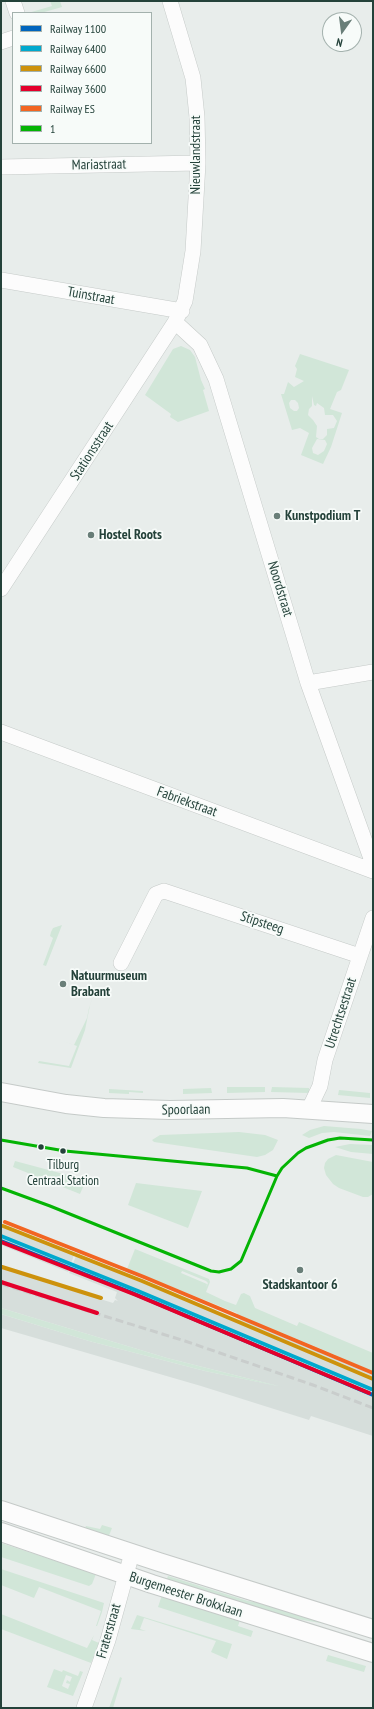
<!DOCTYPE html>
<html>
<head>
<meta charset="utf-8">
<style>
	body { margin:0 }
	#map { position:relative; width:374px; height:1709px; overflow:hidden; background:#e8edeb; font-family:"PT Sans Narrow",sans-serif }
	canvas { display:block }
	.frame { position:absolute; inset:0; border:2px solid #24423a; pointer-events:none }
	.legend { position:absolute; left:12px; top:12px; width:140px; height:132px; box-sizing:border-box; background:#f7fbf9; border:1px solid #a3b1ad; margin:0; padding:5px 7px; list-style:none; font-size:12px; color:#24423a }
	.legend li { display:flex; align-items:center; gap:8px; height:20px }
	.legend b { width:20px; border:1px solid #a3b1ad }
	.north { position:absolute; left:322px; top:12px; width:40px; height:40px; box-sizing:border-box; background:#f7fbf9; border:1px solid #a3b1ad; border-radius:50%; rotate:194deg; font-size:11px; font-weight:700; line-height:16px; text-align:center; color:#24423a }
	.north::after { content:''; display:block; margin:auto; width:14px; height:18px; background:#697e78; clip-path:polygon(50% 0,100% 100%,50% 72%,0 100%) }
</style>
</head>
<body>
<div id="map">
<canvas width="374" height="1709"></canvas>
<div class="frame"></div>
<ul class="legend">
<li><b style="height:5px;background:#0065bd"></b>Railway 1100</li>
<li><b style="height:5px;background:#00a9ce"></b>Railway 6400</li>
<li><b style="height:5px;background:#cd920c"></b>Railway 6600</li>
<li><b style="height:5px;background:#e4002b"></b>Railway 3600</li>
<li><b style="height:5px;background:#f26522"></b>Railway ES</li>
<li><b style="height:5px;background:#04b404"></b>1</li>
</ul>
<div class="north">N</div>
</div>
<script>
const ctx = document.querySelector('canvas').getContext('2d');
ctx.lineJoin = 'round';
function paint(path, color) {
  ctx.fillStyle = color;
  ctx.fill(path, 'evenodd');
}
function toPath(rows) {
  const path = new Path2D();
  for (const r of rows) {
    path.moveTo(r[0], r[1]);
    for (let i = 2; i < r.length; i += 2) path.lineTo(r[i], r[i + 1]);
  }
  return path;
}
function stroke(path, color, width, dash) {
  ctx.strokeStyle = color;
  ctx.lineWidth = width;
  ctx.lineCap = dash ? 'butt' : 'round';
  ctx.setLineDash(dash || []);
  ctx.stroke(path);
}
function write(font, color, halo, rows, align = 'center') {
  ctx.font = font + ' "PT Sans Narrow",sans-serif';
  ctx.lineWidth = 3.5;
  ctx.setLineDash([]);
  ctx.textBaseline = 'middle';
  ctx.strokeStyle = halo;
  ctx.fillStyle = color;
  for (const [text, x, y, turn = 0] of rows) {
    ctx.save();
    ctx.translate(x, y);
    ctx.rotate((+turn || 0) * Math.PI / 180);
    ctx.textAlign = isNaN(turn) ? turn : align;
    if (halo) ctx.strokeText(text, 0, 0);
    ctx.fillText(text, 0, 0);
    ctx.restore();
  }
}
paint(toPath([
	[1,1226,74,1255,68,1272,1,1245],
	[76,1256,231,1319,239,1321,240,1319,236,1317,237,1315,319,1348,373,1372,373,1436,311,1416,309,1420,201,1386,1,1328,1,1314,89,1341,205,1371,278,1386,167,1358,1,1308,1,1268,113,1303,115,1300,118,1301,115,1298,117,1292,69,1273]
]), '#d6dedb');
paint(toPath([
	[50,1,60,1,62,7,41,13,28,13,52,6],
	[181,346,190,350,195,357,201,380,205,389,203,390,209,411,178,422,170,417,171,414,145,395,173,349],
	[300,354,349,370,341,390,337,392,330,409,342,413,331,447,323,464,301,455,309,433,300,428,292,430,281,394,284,394,288,382,294,387,304,381,295,377,297,369,295,366],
	[312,396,314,405,316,406,317,403,324,408,325,415,333,415,337,421,334,428,327,429,327,435,323,439,319,439,316,437,317,426,313,420,308,415,309,409,312,406],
	[291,400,295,400,298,403,299,408,297,411,294,411,290,408,289,403],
	[317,439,325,440,327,444,324,451,318,455,313,453,312,448],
	[62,925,46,966,43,965,53,938,50,936,51,932,53,928],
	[96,988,90,1005,85,1030,71,1068,38,1063,39,1061,69,1066,77,1046,60,1040,74,1045,87,1018,89,1008],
	[227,1087,265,1087,265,1092,227,1093],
	[272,1087,309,1088,309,1093,271,1092],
	[211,1088,212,1093,183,1094,183,1089],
	[109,1089,143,1091,143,1093,129,1092,129,1094,109,1093],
	[339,1090,370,1093,370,1098,338,1095],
	[324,1126,361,1129,372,1131,370,1136,334,1132,322,1133,309,1138,302,1135,310,1130],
	[239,1132,265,1135,278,1140,273,1150,265,1155,257,1157,154,1142,152,1140,160,1135],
	[350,1144,373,1145,373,1154,351,1152,335,1147],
	[336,1155,373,1162,373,1194,368,1197,363,1197,339,1188,333,1184,326,1175,324,1168,325,1163,328,1159],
	[15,1161,86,1180,80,1194,13,1167],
	[136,1183,202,1191,188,1228,128,1205],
	[135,1249,209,1279,210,1282,206,1292,225,1301,236,1305,241,1294,244,1293,250,1296,255,1308,297,1326,299,1322,373,1353,373,1372,319,1348,237,1315,237,1313,127,1269],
	[182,1271,206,1281,208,1283,206,1287,207,1284,181,1273],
	[1,1308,167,1358,282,1387,205,1371,89,1341,1,1314],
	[102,1525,112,1528,108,1538,83,1532,86,1526,100,1529],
	[1,1543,96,1574,92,1584,89,1586,1,1557],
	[1,1569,104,1603,102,1612,97,1626,96,1626,101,1611,39,1587,34,1598,1,1585],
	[168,1576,248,1601,283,1606,338,1626,285,1617,166,1581],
	[162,1595,240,1620,238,1626,253,1631,251,1637,158,1607],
	[1,1614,87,1648,94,1635,92,1640,99,1643,91,1663,1,1629],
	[137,1615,232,1644,227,1659,211,1652,216,1641,144,1618,140,1629,146,1631,131,1629],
	[328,1655,366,1666,364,1672,326,1661],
	[54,1669,62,1672,63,1670,78,1676,80,1671,83,1672,73,1696,47,1687],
	[66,1675,72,1677,70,1682,67,1680,66,1683,70,1684,68,1689,62,1686],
	[120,1677,122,1678,113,1708,109,1708]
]), '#d1e6d8');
const minor = toPath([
	[13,1,17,13],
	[1,42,13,38],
	[1,167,198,163],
	[1,280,182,311],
	[175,322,200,345,216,379,308,683,373,864],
	[1,589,175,322,185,301,193,251,198,163,197,117,193,78,170,1],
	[308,683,373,672],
	[1,732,373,871],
	[121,963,156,894,164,891,360,956],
	[309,1109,320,1086,325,1060,373,918],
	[84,1708,108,1640,132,1553]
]);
const tertiary = toPath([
	[1,1092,66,1104,104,1108,170,1110,283,1108,373,1114],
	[1,1510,159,1562,373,1629],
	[1,1532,152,1584,373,1653]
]);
stroke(minor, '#c5cac8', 16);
stroke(tertiary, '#c5cac8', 20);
stroke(minor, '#fcfcfc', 15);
stroke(tertiary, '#fcfcfc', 18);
stroke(toPath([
	[1,1284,185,1341,313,1385,373,1408]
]), '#c9cdcc', 3, [8, 4]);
stroke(toPath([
	[1,1140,65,1151,247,1168,277,1176],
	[1,1188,50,1206,211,1271,219,1272,231,1269,241,1261,277,1176,282,1168,298,1153,306,1148,328,1140,340,1138,373,1140]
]), '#04b404', 3);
stroke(toPath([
	[1,1241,130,1292,373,1395]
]), '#0065bd', 4);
stroke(toPath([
	[1,1236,138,1291,371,1389]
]), '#00a9ce', 4);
stroke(toPath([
	[3,1226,142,1281,373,1379],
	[2,1267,101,1298]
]), '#cd920c', 4);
stroke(toPath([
	[1,1242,136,1295,369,1393],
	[1,1282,97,1313]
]), '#e4002b', 4);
stroke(toPath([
	[5,1222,144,1277,373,1373]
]), '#f26522', 4);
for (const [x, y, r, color] of [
	[277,516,4,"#697e78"],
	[91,535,4,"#697e78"],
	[63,984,4,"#697e78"],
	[41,1147,3.5,"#24423a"],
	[63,1151,3.5,"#24423a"],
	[300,1270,4,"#697e78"]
]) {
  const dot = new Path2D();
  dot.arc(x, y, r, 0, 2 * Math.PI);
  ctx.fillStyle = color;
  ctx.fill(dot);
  stroke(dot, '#f7fbf9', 1.5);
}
write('13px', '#24423a', '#f7fbf9', [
	["Tilburg",63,1165],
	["Centraal Station",63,1181]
]);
write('14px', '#24423a', '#f7fbf9', [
	["Nieuwlandstraat",196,155,-90],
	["Mariastraat",99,165,-1],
	["Tuinstraat",91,296,10],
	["Stationsstraat",92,451,-57],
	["Noordstraat",280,589,73],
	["Fabriekstraat",187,802,20],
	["Stipsteeg",262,923,18],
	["Utrechtsestraat",341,1013,-72],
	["Spoorlaan",186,1110,-1],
	["Burgemeester Brokxlaan",186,1595,18],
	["Fraterstraat",109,1631,-74]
]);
write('bold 14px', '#24423a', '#f7fbf9', [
	["Kunstpodium T",285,516],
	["Hostel Roots",99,535],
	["Natuurmuseum",71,976],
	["Brabant",71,992],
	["Stadskantoor 6",300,1285,"center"]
], 'left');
</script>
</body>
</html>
